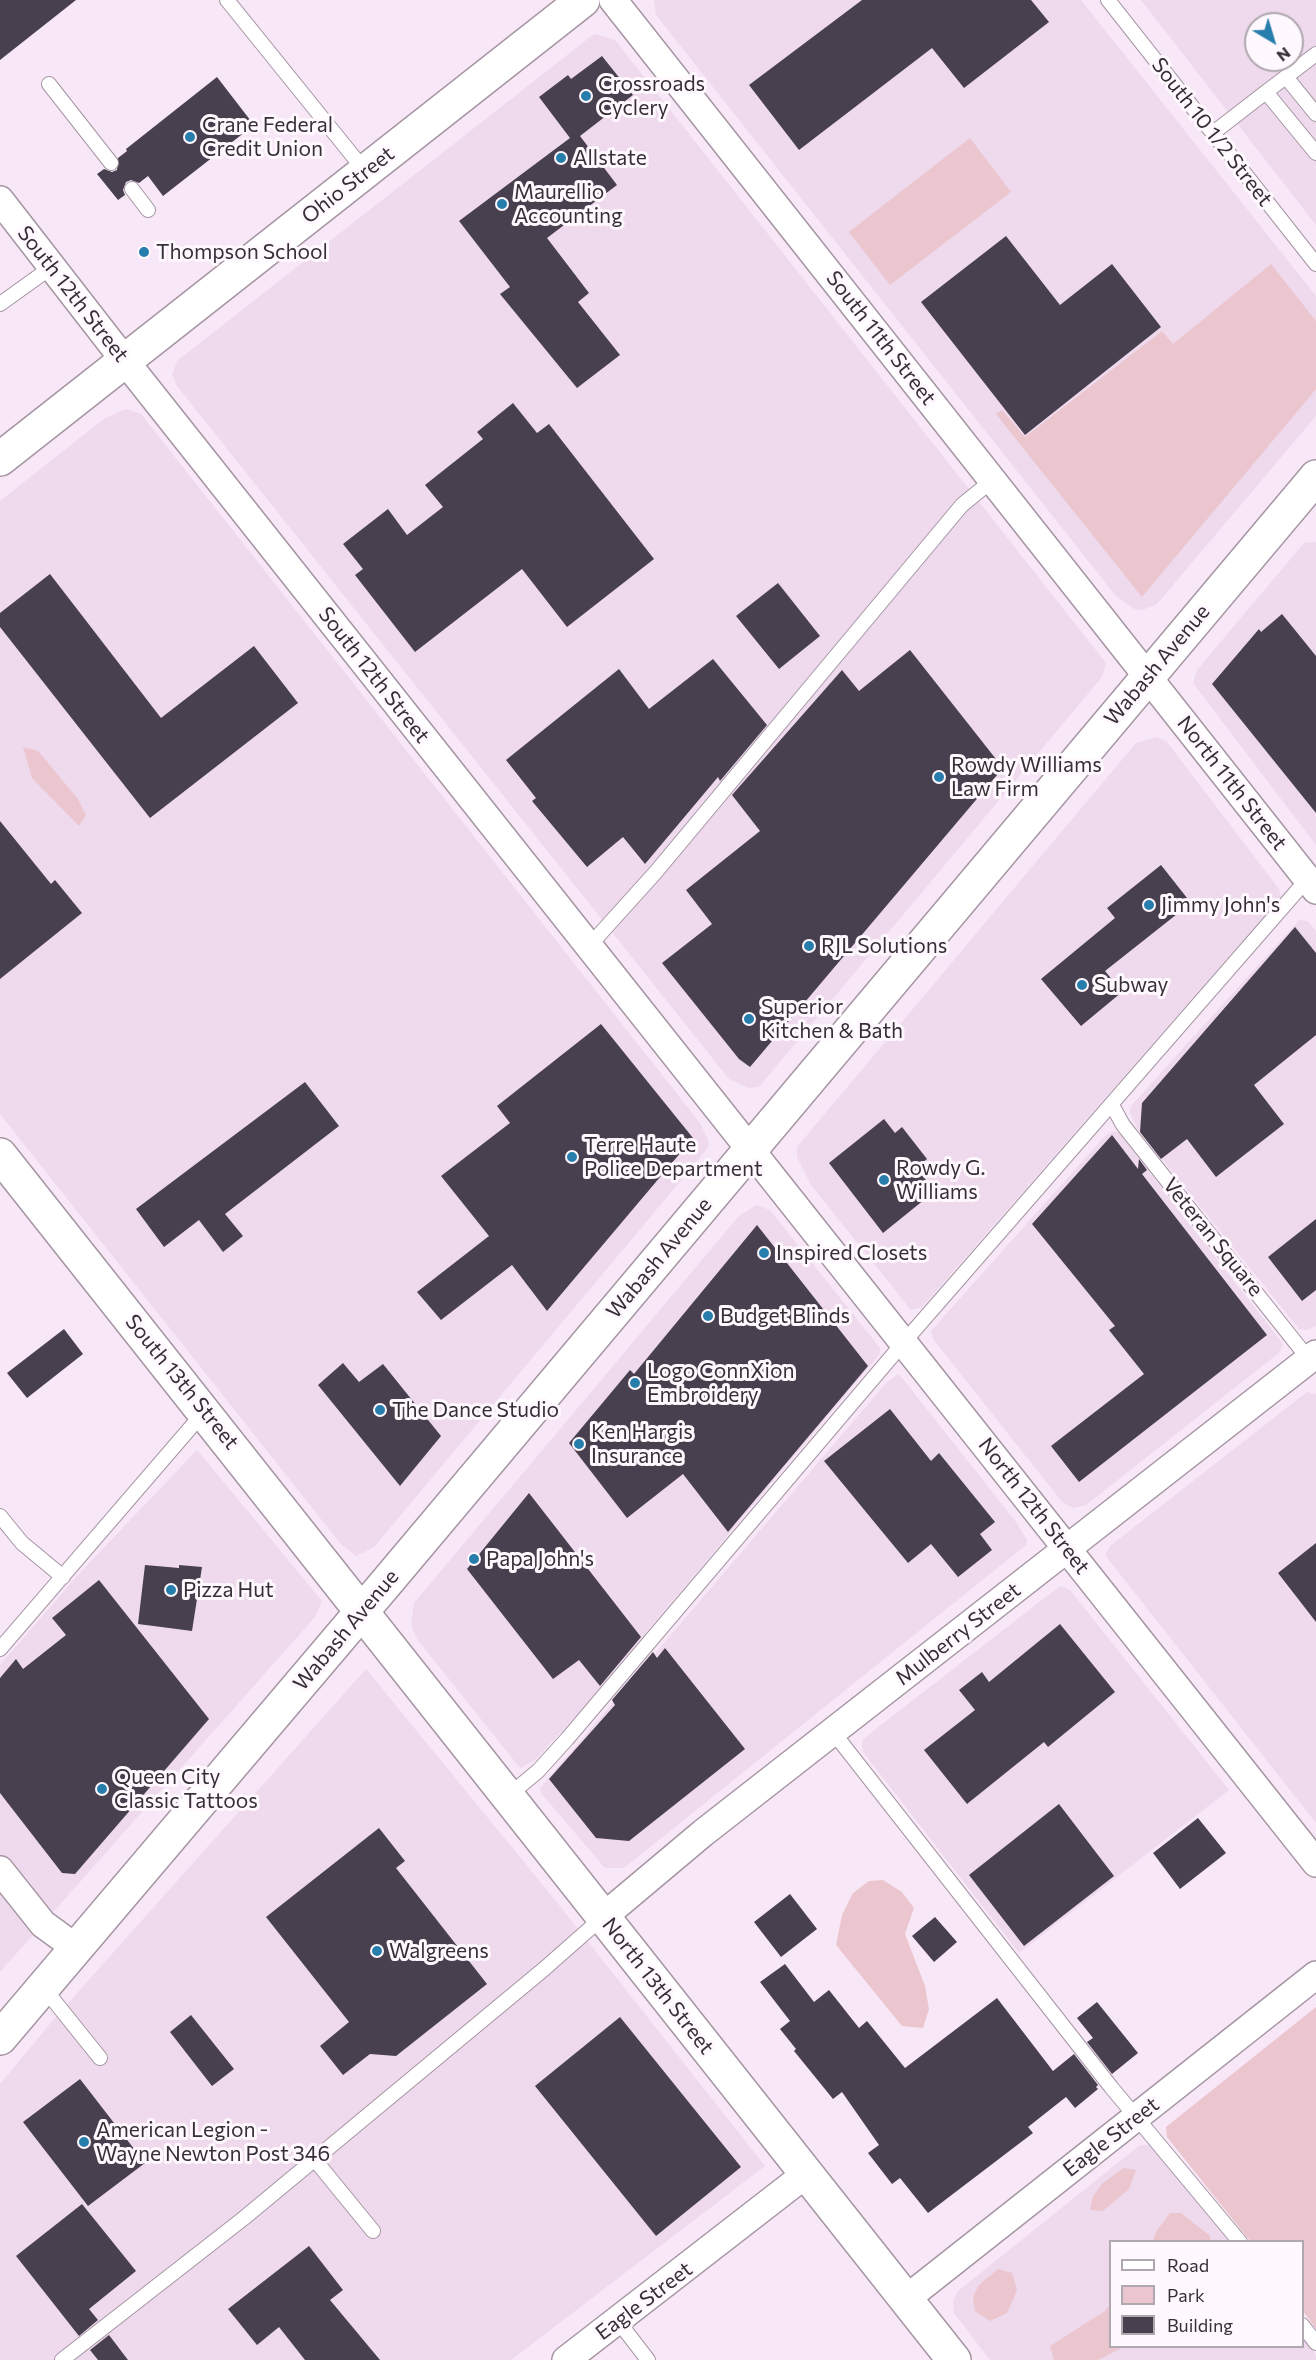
<!DOCTYPE html>
<html>
<head>
<meta charset="utf-8">
<style>
	body { margin:0 }
	#map { position:relative; width:1316px; height:2360px; overflow:hidden; background:#f8e7f7; font-family:Commissioner,sans-serif }
	canvas { display:block }
	.legend { position:absolute; left:1109px; top:2240px; width:195px; height:108px; box-sizing:border-box; background:#fff8fe; border:2px solid #afa8ae; margin:0; padding:8px 10px; list-style:none; font-size:18px; color:#363036 }
	.legend li { display:flex; align-items:center; gap:12px; height:30px }
	.legend b { width:30px; border:2px solid #afa8ae }
	.north { position:absolute; left:1244px; top:12px; width:60px; height:60px; box-sizing:border-box; background:#fff8fe; border:2px solid #afa8ae; border-radius:50%; rotate:142deg; font-size:16px; font-weight:700; line-height:24px; text-align:center; color:#363036 }
	.north::after { content:''; display:block; margin:auto; width:21px; height:27px; background:#277ead; clip-path:polygon(50% 0,100% 100%,50% 72%,0 100%) }
</style>
</head>
<body>
<div id="map">
<canvas width="1316" height="2360"></canvas>
<ul class="legend">
<li><b style="height:8px;background:#fff"></b>Road</li>
<li><b style="height:16px;background:#ecc6ce"></b>Park</li>
<li><b style="height:16px;background:#48404f"></b>Building</li>
</ul>
<div class="north">N</div>
</div>
<script>
const ctx = document.querySelector('canvas').getContext('2d');
ctx.lineJoin = 'round';
function paint(path, color) {
  ctx.fillStyle = color;
  ctx.fill(path, 'evenodd');
}
function toPath(rows) {
  const path = new Path2D();
  for (const r of rows) {
    path.moveTo(r[0], r[1]);
    for (let i = 2; i < r.length; i += 2) path.lineTo(r[i], r[i + 1]);
  }
  return path;
}
function stroke(path, color, width, dash) {
  ctx.strokeStyle = color;
  ctx.lineWidth = width;
  ctx.lineCap = dash ? 'butt' : 'round';
  ctx.setLineDash(dash || []);
  ctx.stroke(path);
}
function write(font, color, halo, rows, align = 'center') {
  ctx.font = font + ' Commissioner,sans-serif';
  ctx.lineWidth = 6;
  ctx.setLineDash([]);
  ctx.textBaseline = 'middle';
  ctx.strokeStyle = halo;
  ctx.fillStyle = color;
  for (const [text, x, y, turn = 0] of rows) {
    ctx.save();
    ctx.translate(x, y);
    ctx.rotate((+turn || 0) * Math.PI / 180);
    ctx.textAlign = isNaN(turn) ? turn : align;
    if (halo) ctx.strokeText(text, 0, 0);
    ctx.fillText(text, 0, 0);
    ctx.restore();
  }
}
paint(toPath([
	[654,0,1081,0,1316,296,1316,416,1157,604,1142,610,1134,609,1116,596,656,15],
	[1141,0,1316,0,1316,225],
	[1256,24,1292,24,1292,60,1256,60],
	[594,34,615,40,1106,663,1102,677,759,1087,748,1088,729,1079,177,386,172,374,177,361],
	[126,409,141,414,700,1123,709,1142,708,1148,374,1547,356,1556,340,1543,0,1114,0,501,105,418],
	[1316,542,1316,845,1193,683,1197,670,1304,543],
	[1157,737,1167,742,1279,889,1281,897,922,1307,911,1310,811,1185,797,1157,797,1147,1136,743],
	[1299,920,1308,921,1316,931,1316,1326,1307,1330,1299,1329,1137,1128,1130,1112,1131,1106],
	[1114,1131,1119,1133,1283,1344,1280,1352,1086,1505,1074,1508,1063,1503,933,1339,931,1331,1105,1136],
	[756,1205,770,1210,880,1348,880,1354,581,1710,534,1761,520,1768,417,1639,411,1625,414,1603,738,1217],
	[899,1374,1016,1522,1027,1540,1026,1545,624,1868,605,1868,541,1793,540,1788,887,1382],
	[1307,1392,1316,1394,1316,1823,1105,1555,1110,1546],
	[197,1450,322,1601,315,1617,0,1972,0,1665,77,1576],
	[1060,1586,1070,1590,1229,1790,1019,1953,863,1752,862,1744,863,1739],
	[366,1669,555,1900,765,2166,511,2360,0,2360,0,2084,54,2019],
	[1140,2145,1150,2145,1156,2149,1232,2241,1110,2242,1110,2346,1302,2346,1303,2337,1316,2355,1316,2360,990,2360,954,2313,953,2302,958,2291]
]), '#eed9ed');
paint(toPath([
	[970,138,1011,192,890,285,849,232],
	[1271,264,1316,321,1316,389,1142,597,996,414,1002,410,1025,437,1162,331,1173,344],
	[23,747,38,751,77,798,86,815,79,826,32,778],
	[883,1880,902,1892,914,1908,905,1934,925,1986,929,2009,923,2028,902,2026,836,1945,842,1915,853,1893,869,1881],
	[1316,2007,1316,2329,1303,2311,1302,2242,1250,2241,1167,2137,1166,2127],
	[1124,2168,1136,2170,1129,2189,1103,2211,1090,2210,1093,2196,1103,2183],
	[1170,2213,1181,2213,1210,2236,1210,2241,1153,2241,1156,2232],
	[998,2269,1012,2273,1017,2290,1007,2313,990,2321,975,2311,973,2297,979,2285],
	[1110,2305,1110,2346,1124,2347,1098,2360,1054,2360,1050,2346,1105,2311]
]), '#ecc6ce');
paint(toPath([
	[0,0,76,0,0,60],
	[862,0,1031,0,1049,22,964,88,932,48,799,150,749,85],
	[602,56,633,95,580,136,617,185,547,238,589,293,578,302,620,355,577,388,500,294,510,287,459,221,570,138,539,97,568,75,571,79],
	[217,77,254,125,163,196,148,176,139,183,131,180,126,182,123,190,125,195,118,200,97,174,104,169,112,172,117,170,118,158,127,151,126,149],
	[1006,236,1060,305,1112,264,1161,327,1025,435,921,302],
	[513,403,537,433,549,424,654,559,567,627,522,569,415,652,355,575,363,569,343,544,388,509,407,535,443,507,425,485,483,439,477,432],
	[50,574,161,718,254,646,298,703,150,818,0,627,0,613],
	[778,583,820,636,779,669,736,616],
	[1282,614,1316,656,1316,813,1212,684,1259,629,1261,632],
	[910,650,1003,768,750,1067,739,1059,662,963,712,924,686,890,760,831,732,795,842,670,859,691],
	[713,659,767,725,720,781,718,777,645,864,623,837,587,867,532,801,536,798,506,760,619,669,649,709],
	[0,821,51,884,55,880,82,913,0,979],
	[1161,865,1191,903,1105,971,1122,992,1081,1026,1041,979,1115,918,1107,908],
	[1295,927,1316,953,1316,1035,1254,1085,1284,1124,1216,1177,1187,1139,1161,1159,1140,1132,1142,1103],
	[601,1024,693,1138,547,1311,512,1265,441,1320,417,1292,489,1236,441,1176,510,1123,497,1106],
	[305,1082,339,1126,225,1214,243,1236,223,1252,199,1220,164,1247,136,1209],
	[884,1119,895,1133,902,1127,927,1159,916,1168,935,1191,883,1233,829,1163],
	[1112,1135,1138,1169,1139,1159,1147,1170,1142,1174,1267,1335,1079,1482,1051,1446,1144,1374,1109,1330,1115,1326,1032,1224],
	[1316,1219,1316,1290,1302,1301,1268,1257],
	[757,1225,868,1366,728,1532,683,1474,627,1518,569,1443,630,1370,634,1374],
	[64,1329,83,1354,27,1398,7,1373],
	[343,1363,359,1382,383,1364,441,1436,400,1486,318,1385],
	[890,1409,931,1461,939,1453,995,1522,980,1534,992,1550,958,1577,931,1544,908,1563,824,1461],
	[529,1493,641,1637,600,1686,579,1660,553,1679,467,1569],
	[1316,1543,1316,1622,1278,1573],
	[145,1565,179,1568,179,1565,202,1567,192,1631,138,1624],
	[99,1580,209,1719,75,1874,62,1873,0,1793,0,1678,16,1659,23,1669,66,1635,52,1618],
	[1060,1624,1115,1692,1048,1747,1044,1742,967,1804,924,1750,975,1710,959,1690,982,1672,989,1682],
	[665,1648,745,1749,629,1841,596,1838,549,1779,615,1705,612,1700,653,1652,657,1658],
	[1059,1804,1114,1876,1024,1946,969,1875],
	[1198,1818,1226,1853,1180,1889,1153,1853],
	[379,1828,405,1861,396,1868,487,1984,396,2056,370,2054,343,2075,320,2046,349,2022,266,1917],
	[790,1894,817,1929,781,1957,754,1922],
	[935,1917,957,1942,934,1962,912,1936],
	[785,1964,814,2002,829,1990,859,2028,867,2021,905,2068,997,1998,1053,2071,1074,2054,1098,2085,1096,2087,1098,2089,1075,2108,1066,2097,1028,2127,1033,2133,928,2213,900,2178,892,2184,868,2153,879,2145,842,2092,833,2099,794,2051,796,2049,780,2029,790,2021,760,1982],
	[1097,2002,1138,2053,1112,2074,1087,2042,1093,2038,1077,2018],
	[191,2015,234,2069,212,2086,170,2032],
	[620,2017,741,2167,656,2236,535,2086],
	[80,2079,145,2163,88,2206,23,2122],
	[82,2204,136,2271,89,2309,98,2320,79,2336,16,2256],
	[309,2246,343,2290,330,2300,380,2360,305,2360,279,2327,257,2345,228,2309],
	[109,2335,128,2360,98,2360,90,2350]
]), '#48404f');
const lane = toPath([
	[227,0,365,171],
	[1108,0,1316,264],
	[1316,54,1266,92,1316,153],
	[1286,77,1316,114],
	[49,84,111,163],
	[1213,133,1266,92],
	[132,189,148,210],
	[0,304,53,266],
	[590,945,655,873,962,505,994,479],
	[1112,1105,1123,1125,1311,1362],
	[0,1516,22,1543,63,1577],
	[0,1649,204,1412],
	[833,1732,1111,2087,1240,2242],
	[508,1796,538,1771,567,1739,904,1342,1310,876],
	[43,1987,100,2058],
	[315,2160,373,2231],
	[618,2321,648,2360],
	[1302,2325,1316,2343],
	[62,2360,244,2218,544,1969,603,1917]
]);
const street = toPath([
	[613,0,1316,890],
	[0,200,125,361,1316,1863],
	[0,1870,43,1924,76,1948],
	[603,1917,703,1833,1316,1354],
	[906,2299,1316,1975],
	[566,2360,806,2174]
]);
const secondary = toPath([
	[0,459,583,0],
	[0,1155,954,2360]
]);
const primary = toPath([
	[0,2038,386,1583,1316,477]
]);
stroke(lane, '#a595a3', 16);
stroke(street, '#a595a3', 30);
stroke(secondary, '#a595a3', 36);
stroke(primary, '#a595a3', 36);
stroke(lane, '#fff', 14);
stroke(street, '#fff', 27);
stroke(secondary, '#fff', 33);
stroke(primary, '#fff', 33);
for (const [x, y, r, color] of [
	[586,96,6,"#277ead"],
	[190,137,6,"#277ead"],
	[561,158,6,"#277ead"],
	[502,204,6,"#277ead"],
	[144,252,6,"#277ead"],
	[939,777,6,"#277ead"],
	[1149,905,6,"#277ead"],
	[809,946,6,"#277ead"],
	[1082,985,6,"#277ead"],
	[749,1019,6,"#277ead"],
	[572,1157,6,"#277ead"],
	[884,1180,6,"#277ead"],
	[764,1253,6,"#277ead"],
	[708,1316,6,"#277ead"],
	[635,1383,6,"#277ead"],
	[380,1410,6,"#277ead"],
	[579,1444,6,"#277ead"],
	[474,1559,6,"#277ead"],
	[171,1590,6,"#277ead"],
	[102,1789,6,"#277ead"],
	[377,1951,6,"#277ead"],
	[84,2142,6,"#277ead"]
]) {
  const dot = new Path2D();
  dot.arc(x, y, r, 0, 2 * Math.PI);
  ctx.fillStyle = color;
  ctx.fill(dot);
  stroke(dot, '#fff8fe', 2);
}
write('21px', '#363036', '#fff8fe', [
	["Crossroads",598,84],
	["Cyclery",598,108],
	["Crane Federal",202,125],
	["Credit Union",202,149],
	["Allstate",573,158],
	["Maurellio",514,192],
	["Accounting",514,216],
	["Thompson School",156,252],
	["Rowdy Williams",951,765],
	["Law Firm",951,789],
	["Jimmy John's",1161,905],
	["RJL Solutions",821,946],
	["Subway",1094,985],
	["Superior",761,1007],
	["Kitchen & Bath",761,1031],
	["Terre Haute",584,1145],
	["Police Department",584,1169],
	["Rowdy G.",896,1168],
	["Williams",896,1192],
	["Inspired Closets",776,1253],
	["Budget Blinds",720,1316],
	["Logo ConnXion",647,1371],
	["Embroidery",647,1395],
	["The Dance Studio",392,1410],
	["Ken Hargis",591,1432],
	["Insurance",591,1456],
	["Papa John's",486,1559],
	["Pizza Hut",183,1590],
	["Queen City",114,1777],
	["Classic Tattoos",114,1801],
	["Walgreens",389,1951],
	["American Legion -",96,2130],
	["Wayne Newton Post 346",96,2154]
], 'left');
write('21px', '#363036', '#fff8fe', [
	["South 10 1/2 Street",1212,132,52],
	["Ohio Street",348,185,-38],
	["South 12th Street",73,294,52],
	["South 11th Street",881,338,52],
	["Wabash Avenue",1157,665,-50],
	["South 12th Street",374,675,52],
	["North 11th Street",1232,783,52],
	["Veteran Square",1213,1237,51],
	["Wabash Avenue",659,1258,-50],
	["South 13th Street",182,1382,51],
	["North 12th Street",1034,1506,52],
	["Wabash Avenue",346,1630,-50],
	["Mulberry Street",958,1634,-38],
	["North 13th Street",658,1986,52],
	["Eagle Street",1111,2137,-38],
	["Eagle Street",644,2301,-37]
]);
</script>
</body>
</html>
